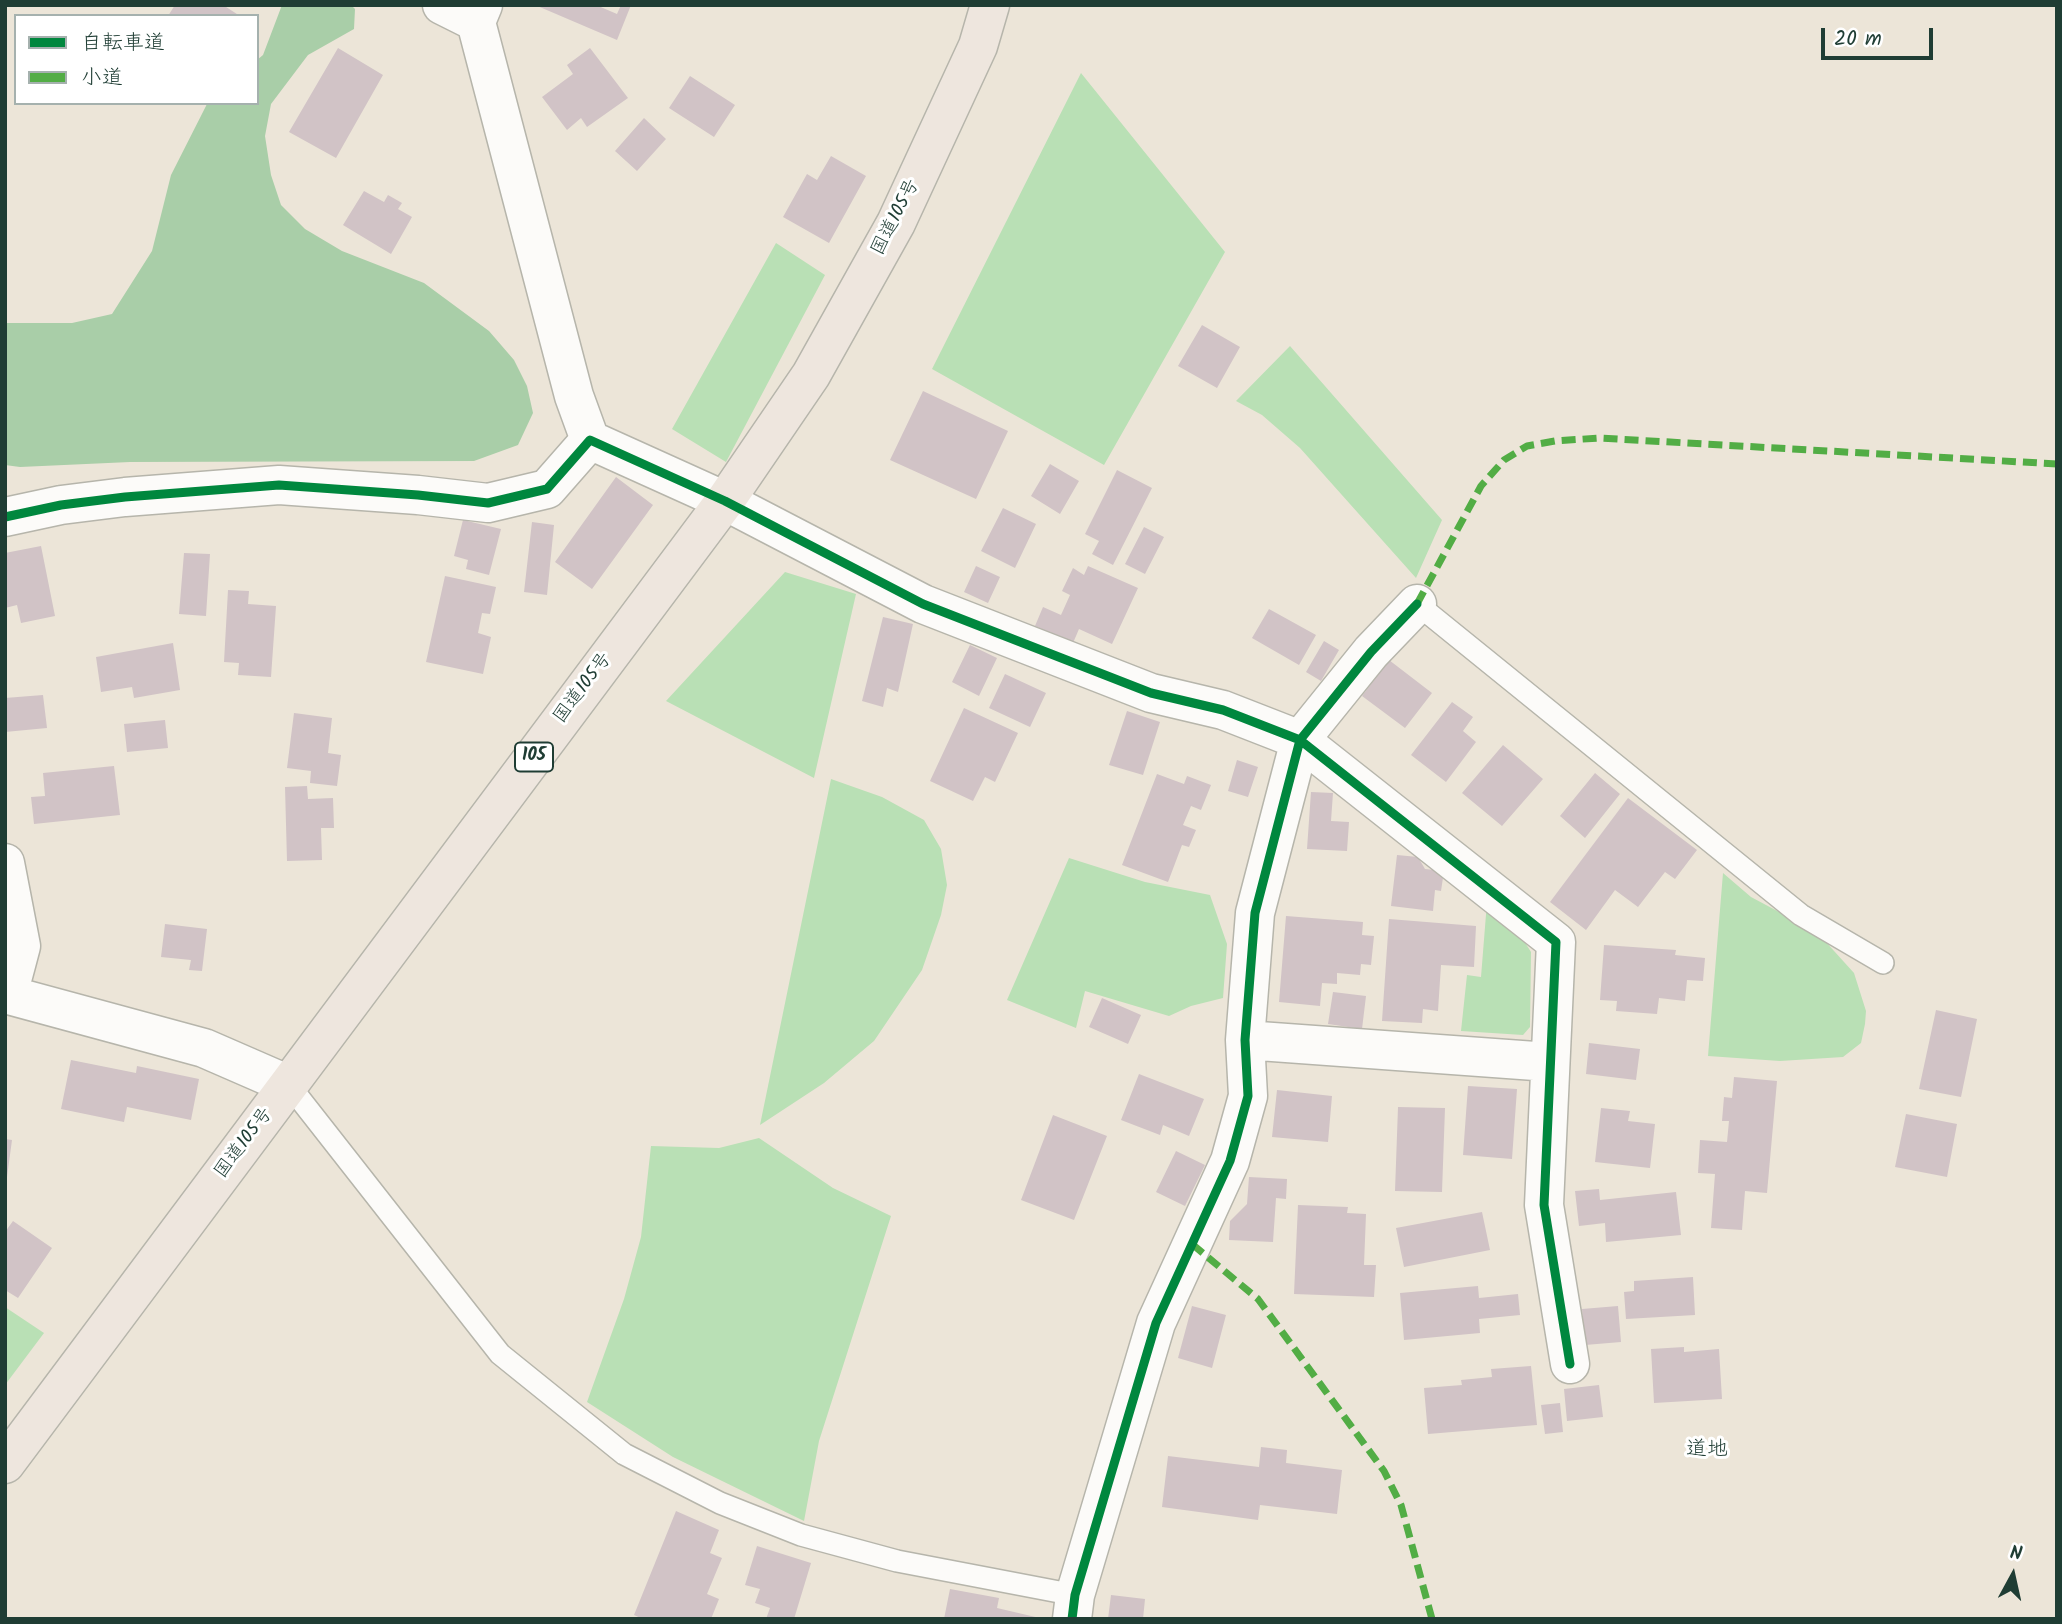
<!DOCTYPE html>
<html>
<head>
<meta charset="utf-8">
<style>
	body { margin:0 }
	#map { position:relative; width:2062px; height:1624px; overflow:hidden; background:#ece5d8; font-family:Kalam,"Klee One",sans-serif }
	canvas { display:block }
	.frame { position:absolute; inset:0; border:7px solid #1f3d34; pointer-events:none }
	.legend { position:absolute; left:14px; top:14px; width:245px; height:91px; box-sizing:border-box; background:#fff; border:2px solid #a5b1ae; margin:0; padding:9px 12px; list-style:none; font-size:21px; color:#1f3d34 }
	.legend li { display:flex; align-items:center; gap:14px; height:35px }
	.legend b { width:35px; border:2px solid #a5b1ae }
	.north { position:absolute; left:1978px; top:1540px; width:70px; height:70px; -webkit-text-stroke:5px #fff; paint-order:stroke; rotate:8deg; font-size:19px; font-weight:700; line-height:28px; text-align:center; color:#1f3d34 }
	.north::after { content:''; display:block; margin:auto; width:24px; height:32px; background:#1f3d34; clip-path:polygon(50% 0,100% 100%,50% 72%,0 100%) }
	.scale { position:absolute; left:1821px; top:28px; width:112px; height:32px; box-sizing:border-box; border:4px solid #1f3d34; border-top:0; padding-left:9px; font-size:21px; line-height:24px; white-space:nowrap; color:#1f3d34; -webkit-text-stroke:5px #fff; paint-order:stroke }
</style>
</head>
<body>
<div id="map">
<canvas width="2062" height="1624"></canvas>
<div class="frame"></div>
<ul class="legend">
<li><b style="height:9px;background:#00873e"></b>自転車道</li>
<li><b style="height:9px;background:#52ad45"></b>小道</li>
</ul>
<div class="north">N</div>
<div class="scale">20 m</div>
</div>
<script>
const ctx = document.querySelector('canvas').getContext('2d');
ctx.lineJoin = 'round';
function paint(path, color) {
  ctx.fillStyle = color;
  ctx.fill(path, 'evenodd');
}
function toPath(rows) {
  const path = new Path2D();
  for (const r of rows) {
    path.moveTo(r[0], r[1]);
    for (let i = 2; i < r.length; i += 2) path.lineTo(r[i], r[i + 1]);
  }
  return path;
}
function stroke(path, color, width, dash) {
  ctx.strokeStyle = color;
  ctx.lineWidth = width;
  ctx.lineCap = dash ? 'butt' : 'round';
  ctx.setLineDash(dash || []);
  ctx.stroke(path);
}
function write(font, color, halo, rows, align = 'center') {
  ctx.font = font + ' Kalam,"Klee One",sans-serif';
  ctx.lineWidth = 6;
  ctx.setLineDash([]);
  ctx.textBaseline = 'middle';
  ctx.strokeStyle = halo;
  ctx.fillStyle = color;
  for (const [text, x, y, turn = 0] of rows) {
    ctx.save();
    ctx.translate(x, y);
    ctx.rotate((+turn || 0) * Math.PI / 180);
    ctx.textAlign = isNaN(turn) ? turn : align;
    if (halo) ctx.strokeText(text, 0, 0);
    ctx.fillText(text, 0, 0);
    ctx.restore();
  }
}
paint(toPath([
	[1081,73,1225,252,1104,465,932,369],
	[776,243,825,275,726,462,672,429],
	[1290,346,1442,520,1416,578,1300,448,1262,415,1236,401],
	[785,572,856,594,814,778,666,701],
	[831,779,882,797,924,820,941,849,947,885,941,915,922,970,874,1041,824,1083,760,1125],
	[1069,858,1145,882,1210,895,1227,944,1223,998,1191,1006,1169,1016,1085,991,1076,1028,1007,1000],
	[1723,873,1751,897,1796,921,1825,941,1854,973,1866,1011,1865,1024,1861,1043,1843,1057,1780,1061,1708,1056],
	[1487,902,1519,933,1531,952,1530,1027,1523,1035,1461,1031,1467,975,1481,977],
	[759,1138,833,1188,891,1216,819,1441,804,1521,673,1457,587,1402,624,1299,641,1237,651,1146,719,1148],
	[5,1307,44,1333,5,1385]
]), '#b9e0b5');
paint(toPath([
	[282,5,351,5,355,9,354,29,308,55,271,104,265,136,271,175,281,205,305,229,342,251,424,283,489,331,514,360,527,386,533,413,518,445,474,461,130,462,20,467,5,465,5,323,72,323,112,314,152,251,171,175,207,104,257,103,257,60,263,55]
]), '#a9cea8');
paint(toPath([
	[175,5,223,5,240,16,168,16],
	[535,5,596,5,617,14,621,5,631,5,617,40],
	[338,48,383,75,336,158,289,132],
	[590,48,628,98,587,127,581,118,567,130,542,97,573,74,567,65],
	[690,76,735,105,714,137,669,108],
	[644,118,666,139,637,171,615,151],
	[831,156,866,176,829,243,783,217,807,174,817,180],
	[364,191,384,202,388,195,402,203,398,209,412,217,391,254,343,225],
	[1202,325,1240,347,1217,388,1178,366],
	[923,391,1008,431,976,499,890,460],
	[1050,464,1079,481,1060,514,1031,496],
	[1117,470,1152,488,1113,565,1092,554,1099,541,1085,534],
	[616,477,653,505,592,589,555,562],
	[1003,508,1036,524,1015,568,981,551],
	[463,520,501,529,489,575,466,569,468,560,454,556],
	[532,522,554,525,547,595,524,592],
	[1144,527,1164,537,1145,574,1125,564],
	[41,546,55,616,21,623,17,605,5,608,5,553],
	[184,553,210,554,206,616,179,614],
	[976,566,1000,577,988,603,964,592],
	[1088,566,1138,588,1112,644,1079,629,1073,643,1035,626,1043,607,1061,615,1070,595,1062,591,1073,568,1084,575],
	[445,576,496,587,490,614,482,613,478,633,491,637,483,674,426,662],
	[228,590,249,591,248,604,276,606,271,677,238,675,239,663,224,662],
	[1269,609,1316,635,1299,665,1252,638],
	[883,617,913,624,898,692,887,688,883,707,862,701],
	[1324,641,1339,650,1321,681,1306,672],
	[173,643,180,690,134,698,132,687,101,692,96,657],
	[970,645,997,658,979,696,952,682],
	[1389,660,1432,693,1405,728,1362,696],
	[1005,674,1046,693,1030,727,989,708],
	[43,695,47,728,5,732,5,698],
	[1452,702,1473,717,1463,731,1476,742,1446,782,1411,755],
	[964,708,1018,733,995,782,985,777,973,801,930,781],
	[1127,711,1160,722,1143,775,1109,765],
	[294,713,332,718,328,753,341,755,337,786,310,783,311,771,287,768],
	[165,720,168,748,127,752,124,724],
	[1503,745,1543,779,1502,826,1462,793],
	[1237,760,1258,767,1248,797,1228,791],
	[114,766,120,815,34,824,31,797,45,796,43,773],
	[1595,773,1620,794,1585,838,1560,816],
	[1157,774,1184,784,1187,776,1211,785,1201,810,1191,806,1183,825,1196,830,1189,847,1182,845,1168,882,1122,865],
	[307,786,308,799,333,798,334,828,321,828,322,860,287,861,285,787],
	[1311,792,1333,793,1331,821,1349,822,1347,851,1307,849],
	[1628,798,1697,850,1675,879,1665,872,1638,907,1615,890,1586,930,1550,902],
	[1397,855,1418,857,1425,869,1444,871,1441,891,1435,890,1433,911,1391,906],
	[1286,916,1363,922,1362,935,1374,936,1371,965,1361,964,1360,975,1337,973,1337,984,1322,983,1320,1006,1279,1002],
	[1389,919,1476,926,1474,967,1441,965,1438,1011,1423,1009,1422,1023,1382,1021],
	[165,924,207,929,202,971,189,970,191,960,161,957],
	[1604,945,1676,950,1675,955,1705,958,1703,981,1687,980,1685,1001,1659,998,1657,1014,1616,1011,1617,1001,1600,1000],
	[1333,992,1366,996,1362,1029,1328,1024],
	[1102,998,1141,1015,1128,1044,1089,1027],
	[1936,1010,1977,1019,1961,1097,1919,1089],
	[1589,1043,1640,1049,1636,1080,1586,1074],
	[71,1060,136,1073,137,1066,199,1079,191,1120,127,1107,124,1122,61,1109],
	[1139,1074,1204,1099,1189,1136,1163,1125,1160,1135,1121,1120],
	[1734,1077,1777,1081,1767,1193,1745,1191,1742,1230,1711,1228,1715,1174,1698,1173,1700,1140,1727,1142,1729,1121,1722,1121,1724,1097,1732,1098],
	[1468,1086,1517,1089,1512,1159,1463,1155],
	[1277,1090,1332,1096,1328,1142,1272,1137],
	[1398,1107,1445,1108,1442,1192,1395,1191],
	[1601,1108,1630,1111,1628,1121,1655,1124,1650,1168,1595,1162],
	[1906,1114,1957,1124,1947,1177,1895,1167],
	[1053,1115,1107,1136,1074,1220,1021,1200],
	[5,1139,12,1140,7,1177,5,1177],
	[1176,1151,1205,1165,1185,1206,1156,1192],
	[1249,1177,1287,1179,1286,1199,1276,1198,1273,1242,1229,1240,1230,1221,1247,1204],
	[1599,1189,1600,1200,1676,1192,1681,1235,1606,1242,1605,1223,1579,1226,1575,1191],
	[1298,1205,1348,1207,1347,1213,1366,1214,1364,1265,1376,1265,1374,1297,1294,1294],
	[1482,1212,1490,1250,1404,1267,1396,1228],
	[13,1221,52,1248,18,1298,5,1290,5,1232],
	[1693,1277,1695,1315,1626,1319,1624,1292,1634,1291,1634,1281],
	[1478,1286,1479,1298,1518,1294,1520,1315,1479,1319,1480,1333,1404,1340,1400,1293],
	[1192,1306,1226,1315,1212,1368,1178,1358],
	[1618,1306,1621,1342,1585,1345,1582,1309],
	[1684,1347,1684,1352,1719,1349,1722,1399,1654,1403,1651,1349],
	[1531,1366,1537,1425,1428,1434,1424,1388,1462,1385,1461,1380,1492,1377,1491,1369],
	[1599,1385,1603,1417,1567,1421,1564,1389],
	[1560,1403,1563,1432,1545,1434,1541,1405],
	[1261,1447,1287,1450,1286,1463,1342,1470,1337,1514,1260,1505,1258,1520,1162,1507,1168,1456,1259,1467],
	[676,1511,719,1530,710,1553,722,1558,707,1594,719,1599,711,1619,643,1619,634,1615],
	[757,1546,811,1563,794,1619,766,1619,770,1608,755,1603,760,1589,745,1585],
	[950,1589,999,1598,997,1608,1044,1619,944,1619],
	[1111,1595,1145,1599,1143,1619,1108,1619]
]), '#d1c3c6');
const lane = toPath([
	[1417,604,1801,915,1883,963],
	[289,1085,500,1354,624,1454,720,1503,801,1535,897,1561,1075,1595]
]);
const street = toPath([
	[442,5,476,22],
	[483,5,476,22,574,396,590,440],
	[5,517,61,505,125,497,279,485,418,495,488,503,547,489,590,440,725,501,923,604,1151,693,1223,710,1300,740,1556,942,1544,1205,1570,1364],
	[5,863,21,946,12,980,5,987],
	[5,994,204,1048,289,1085],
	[1245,1040,1549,1062],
	[1072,1619,1075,1595,1156,1323,1230,1161,1248,1096,1245,1040,1255,913,1300,740,1371,652,1417,604]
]);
const highway = toPath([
	[5,1464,725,501,811,375,896,223,978,46,990,5]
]);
stroke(lane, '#b6b5ab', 24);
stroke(street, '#b6b5ab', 41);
stroke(highway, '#b6b5ab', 41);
stroke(lane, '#fcfbf9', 21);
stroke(street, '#fcfbf9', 38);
stroke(highway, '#eee6de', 38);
stroke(toPath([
	[1417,604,1481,486,1504,460,1527,446,1555,441,1599,438,2057,464],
	[1192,1244,1258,1299,1384,1471,1401,1505,1432,1619]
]), '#52ad45', 7, [14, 7]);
stroke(toPath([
	[5,517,61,505,125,497,279,485,418,495,488,503,547,489,590,440,725,501,923,604,1151,693,1223,710,1300,740,1556,942,1544,1205,1570,1364],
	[1072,1619,1075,1595,1156,1323,1230,1161,1248,1096,1245,1040,1255,913,1300,740,1371,652,1417,604]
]), '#00873e', 9);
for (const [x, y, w] of [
	[534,757,38]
]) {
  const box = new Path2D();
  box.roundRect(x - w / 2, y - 14.5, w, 29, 5);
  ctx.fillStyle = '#fff';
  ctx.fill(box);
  stroke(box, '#1f3d34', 2);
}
write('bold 18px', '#1f3d34', null, [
	["105",534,757]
]);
write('19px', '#1f3d34', '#fff', [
	["国道105号",897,218,-63],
	["国道105号",584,689,-53],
	["国道105号",245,1144,-53]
]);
write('21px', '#1f3d34', '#fff', [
	["道地",1707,1451]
]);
</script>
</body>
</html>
